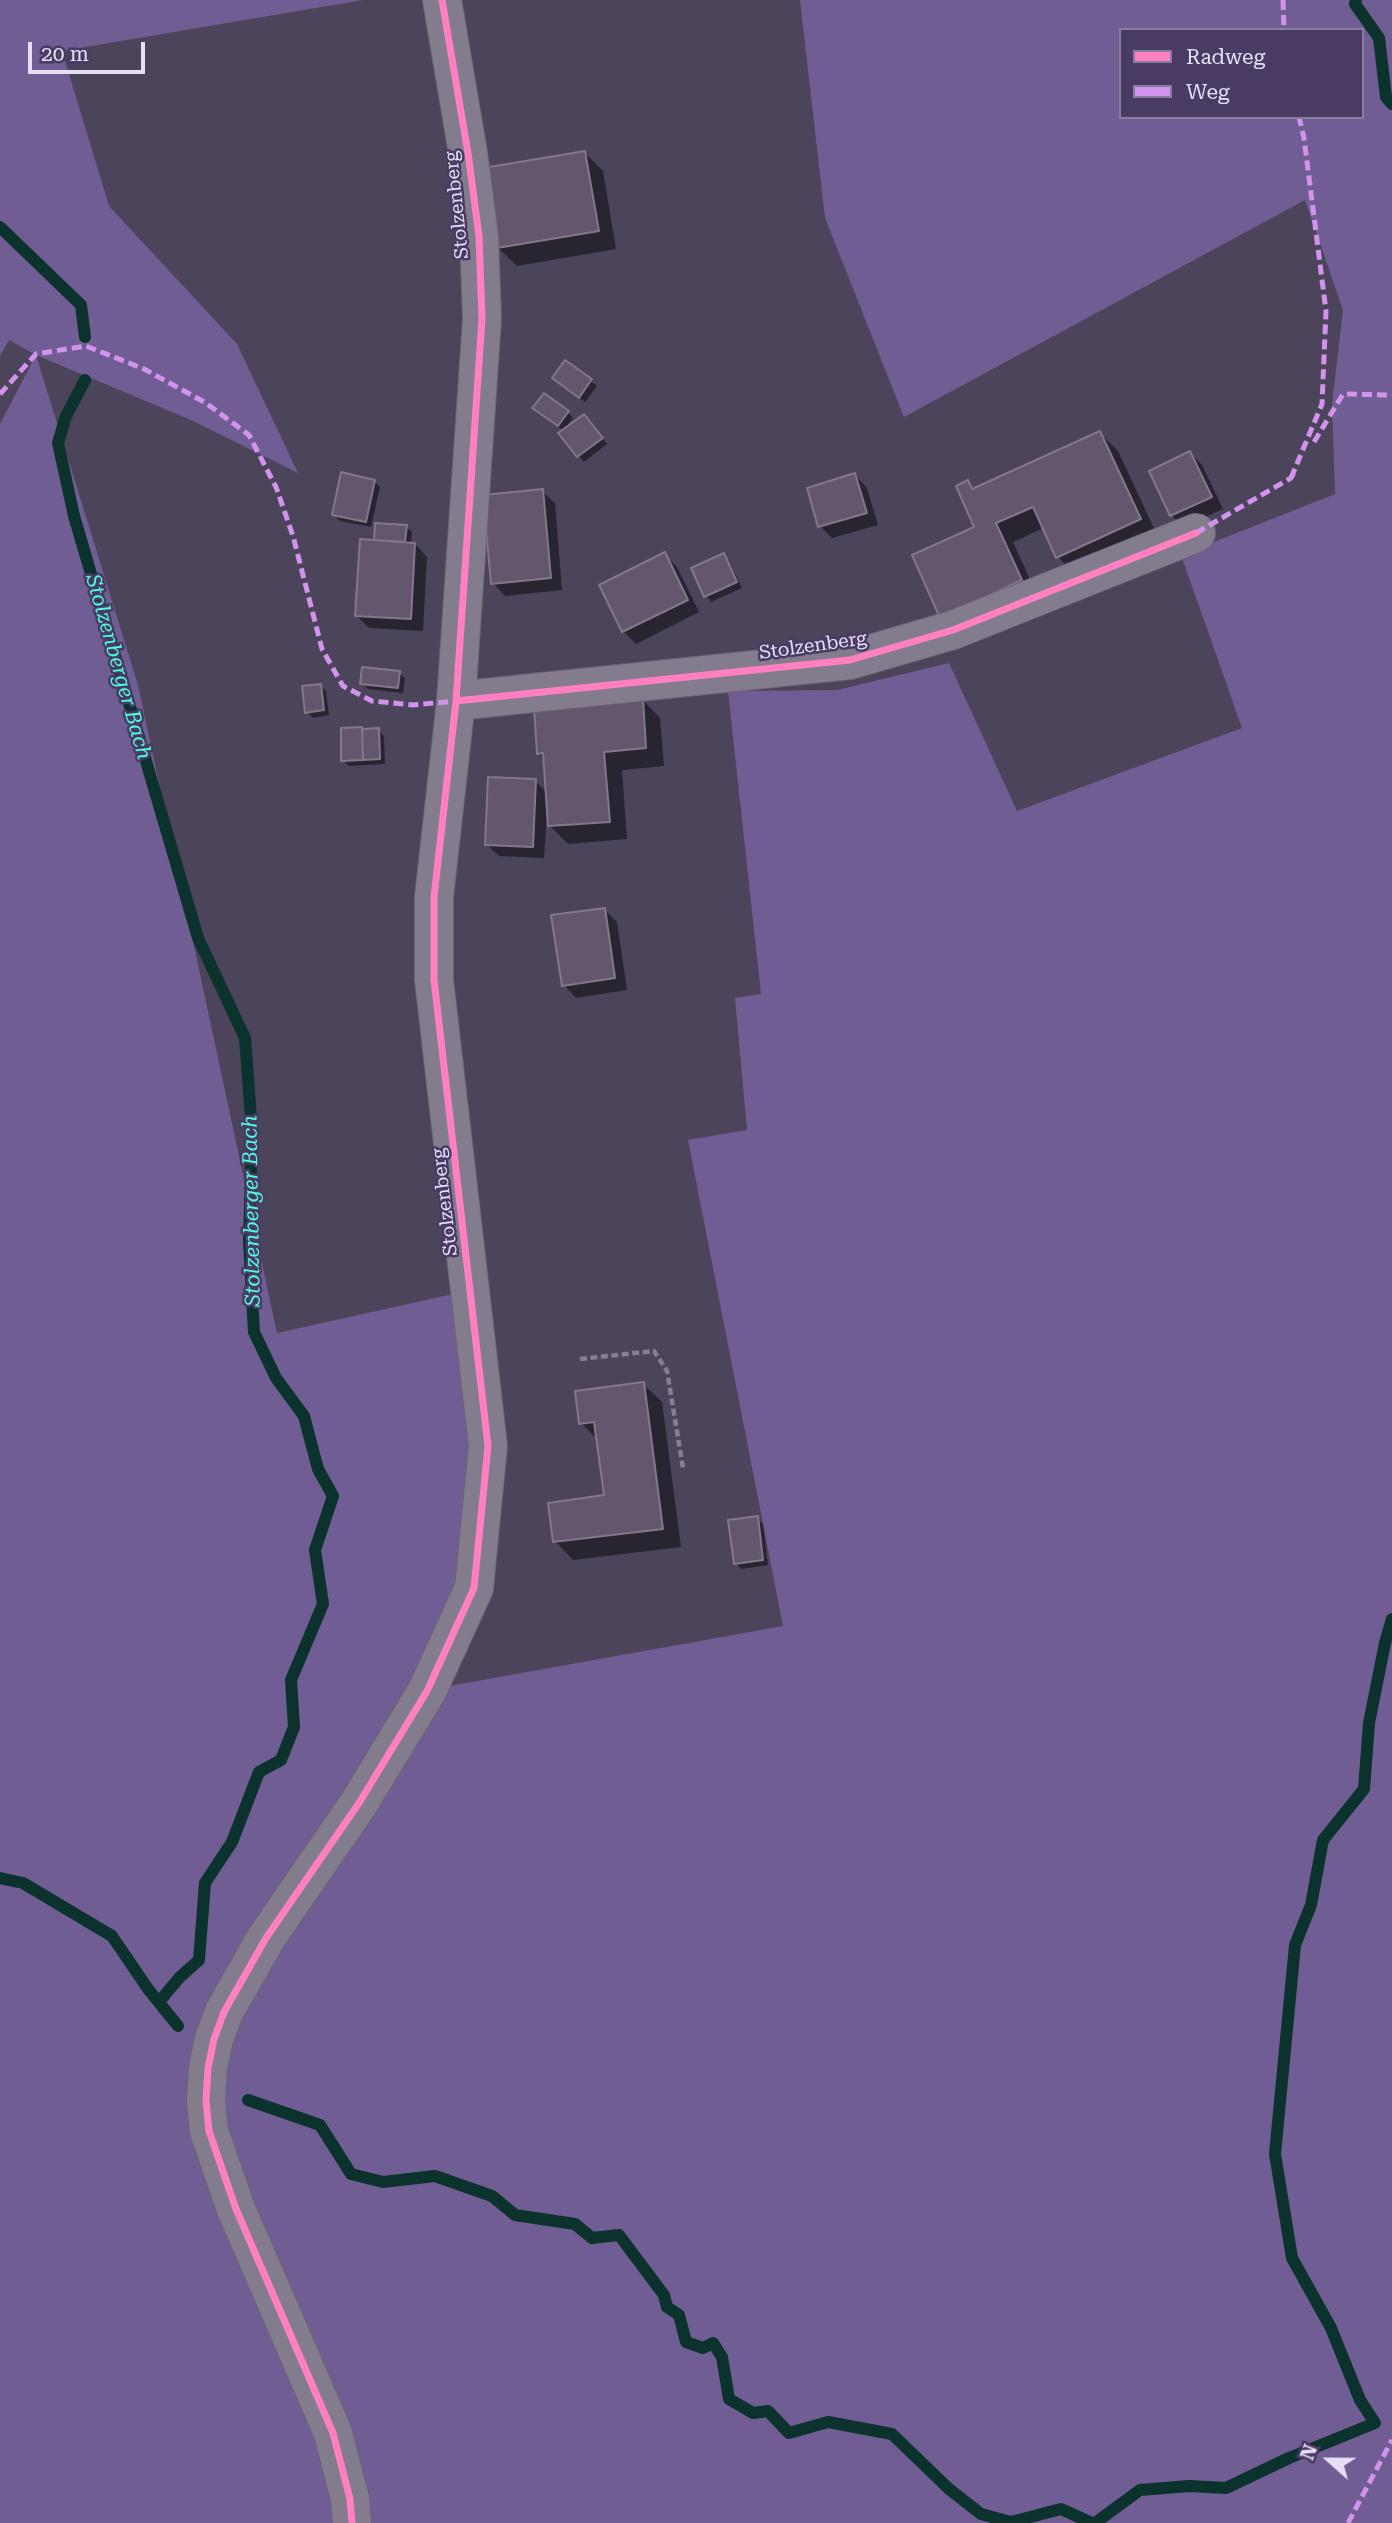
<!DOCTYPE html>
<html>
<head>
<meta charset="utf-8">
<style>
	body { margin:0 }
	#map { position:relative; width:1392px; height:2523px; overflow:hidden; background:#4c445a; font-family:"Roboto Serif",serif }
	canvas { display:block }
	.legend { position:absolute; left:1119px; top:28px; width:245px; height:91px; box-sizing:border-box; background:#493b63; border:2px solid #887d9f; margin:0; padding:9px 12px; list-style:none; font-size:21px; color:#e7dff8 }
	.legend li { display:flex; align-items:center; gap:14px; height:35px }
	.legend b { width:35px; border:2px solid #887d9f }
	.north { position:absolute; left:1294px; top:2425px; width:70px; height:70px; -webkit-text-stroke:5px #493b63; paint-order:stroke; rotate:291deg; font-size:19px; font-weight:700; line-height:28px; text-align:center; color:#e7dff8 }
	.north::after { content:''; display:block; margin:auto; width:24px; height:32px; background:#e7dff8; clip-path:polygon(50% 0,100% 100%,50% 72%,0 100%) }
	.scale { position:absolute; left:28px; top:42px; width:117px; height:32px; box-sizing:border-box; border:4px solid #e7dff8; border-top:0; padding-left:9px; font-size:21px; line-height:24px; white-space:nowrap; color:#e7dff8; -webkit-text-stroke:5px #493b63; paint-order:stroke }
</style>
</head>
<body>
<div id="map">
<canvas width="1392" height="2523"></canvas>
<ul class="legend">
<li><b style="height:9px;background:#ff80c0"></b>Radweg</li>
<li><b style="height:9px;background:#d193ec"></b>Weg</li>
</ul>
<div class="north">N</div>
<div class="scale">20 m</div>
</div>
<script>
const ctx = document.querySelector('canvas').getContext('2d');
ctx.lineJoin = 'round';
function paint(path, color) {
  ctx.fillStyle = color;
  ctx.fill(path, 'evenodd');
}
function toPath(rows) {
  const path = new Path2D();
  for (const r of rows) {
    path.moveTo(r[0], r[1]);
    for (let i = 2; i < r.length; i += 2) path.lineTo(r[i], r[i + 1]);
  }
  return path;
}
function stroke(path, color, width, dash) {
  ctx.strokeStyle = color;
  ctx.lineWidth = width;
  ctx.lineCap = dash ? 'butt' : 'round';
  ctx.setLineDash(dash || []);
  ctx.stroke(path);
}
function write(font, color, halo, rows, align = 'center') {
  ctx.font = font + ' "Roboto Serif",serif';
  ctx.lineWidth = 5;
  ctx.setLineDash([]);
  ctx.textBaseline = 'middle';
  ctx.strokeStyle = halo;
  ctx.fillStyle = color;
  for (const [text, x, y, turn = 0] of rows) {
    ctx.save();
    ctx.translate(x, y);
    ctx.rotate((+turn || 0) * Math.PI / 180);
    ctx.textAlign = isNaN(turn) ? turn : align;
    if (halo) ctx.strokeText(text, 0, 0);
    ctx.fillText(text, 0, 0);
    ctx.restore();
  }
}
paint(toPath([
	[0,0,363,0,62,51,109,206,237,344,298,473,191,420,36,355,138,685,277,1333,471,1290,474,1588,427,1690,783,1626,688,1140,747,1130,735,998,761,994,728,691,837,690,949,663,1017,811,1242,728,1181,555,1335,494,1332,404,1343,310,1305,200,904,417,825,218,800,0,1392,0,1392,2523,0,2523,0,424,36,355,9,340,0,356],
	[1121,30,1362,30,1362,117,1121,117]
]), '#705d93');
paint(toPath([
	[585,153,603,171,616,249,517,266,498,248],
	[566,362,597,386,585,402,560,384],
	[568,412,573,418,565,429,590,422,607,444,584,462,561,433,564,431,540,413],
	[1100,433,1118,451,1158,537,1076,575,1058,557,1044,528,1013,542,1039,599,960,636,976,528,967,482,975,490],
	[1190,453,1202,465,1223,509,1184,527,1171,515],
	[855,475,867,488,878,525,832,538,820,526],
	[374,481,380,487,371,527,340,521,334,515],
	[542,491,555,503,562,590,505,596,493,583],
	[406,527,412,532,411,544,415,544,427,557,423,631,369,628,357,616,379,542,376,539],
	[664,554,677,567,699,612,636,644,623,631,601,586],
	[724,555,729,561,742,588,711,602,706,596,693,569],
	[399,673,405,678,403,693,368,689,362,683],
	[320,686,326,691,329,715,313,718,307,712],
	[642,699,660,718,664,766,622,770,627,839,568,844,550,826,549,814,547,814,544,858,499,856,486,844,535,781,548,793,545,759,539,753],
	[378,730,384,736,385,764,349,766,343,760],
	[605,910,617,922,627,990,576,998,564,985],
	[643,1384,662,1402,681,1547,573,1560,555,1541,606,1496,598,1440,581,1423],
	[757,1518,763,1524,768,1565,741,1569,736,1563]
]), '#0007');
stroke(toPath([
	[1356,0,1355,4,1379,38,1386,97,1392,104],
	[0,227,81,305,85,337],
	[85,380,66,416,58,443,74,516,198,938,245,1038,252,1131,249,1241,254,1332,276,1378,304,1416,318,1469,333,1496,315,1550,323,1604,291,1680,294,1727,281,1760,259,1772,232,1842,205,1883,199,1960,179,1978,159,2002],
	[0,1878,23,1883,112,1936,148,1989,178,2026],
	[248,2100,320,2125,351,2174,383,2182,435,2176,492,2196,515,2215,575,2224,592,2238,619,2235,664,2295,667,2307,679,2315,686,2342,703,2348,713,2343,722,2357,729,2399,753,2413,768,2411,789,2433,828,2422,892,2434,949,2489,981,2514,1011,2522,1061,2509,1092,2523],
	[1095,2523,1140,2490,1189,2486,1226,2488,1289,2458,1375,2423,1360,2400,1331,2328,1292,2258,1275,2154,1295,1945,1311,1905,1323,1840,1364,1789,1369,1723,1385,1643,1392,1619]
]), '#0b322d', 12);
const building = toPath([
	[585,151,599,231,497,248,483,168,585,151],
	[565,360,592,379,579,398,552,378,565,360],
	[544,393,569,411,558,426,532,408,544,393],
	[584,414,603,438,577,457,558,433,584,414],
	[1100,431,1141,519,1056,558,1033,507,996,523,1022,580,940,618,912,555,974,527,956,486,968,480,972,489,1100,431],
	[1190,451,1212,497,1170,516,1149,471,1190,451],
	[341,472,375,480,366,522,332,515,341,472],
	[855,473,867,513,818,527,807,488,855,473],
	[543,489,551,578,491,584,483,495,543,489],
	[375,523,407,525,405,542,374,540,375,523],
	[360,539,415,543,411,619,355,616,360,539],
	[665,552,688,600,622,632,599,585,665,552],
	[724,553,737,582,704,597,691,568,724,553],
	[362,667,400,671,398,688,360,684,362,667],
	[321,684,324,710,305,713,302,686,321,684],
	[643,698,646,748,604,752,610,822,548,826,543,753,537,754,534,706,643,698],
	[362,727,363,760,341,761,341,728,362,727],
	[379,728,380,759,363,760,362,729,379,728],
	[488,777,536,779,533,847,485,845,488,777],
	[605,908,615,978,562,986,551,915,605,908],
	[644,1382,663,1529,553,1542,548,1503,604,1495,594,1422,579,1424,575,1391,644,1382],
	[758,1516,763,1560,734,1564,728,1520,758,1516]
]);
paint(building, '#64576d');
stroke(building, '#82788a', 2);
const street = toPath([
	[456,701,850,660,953,630,1196,533]
]);
const secondary = toPath([
	[352,2523,350,2499,333,2433,236,2209,209,2131,206,2101,208,2068,214,2039,224,2012,266,1938,359,1803,427,1691,474,1588,488,1446,434,980,434,897,456,701,482,319,479,236,468,153,442,0]
]);
stroke(street, '#6a6376', 40);
stroke(secondary, '#6a6376', 40);
stroke(toPath([
	[580,1359,654,1351,667,1371,683,1468]
]), '#858090', 4.5, [7, 3.5]);
stroke(street, '#827c8d', 38);
stroke(secondary, '#827c8d', 38);
stroke(toPath([
	[1283,0,1284,30],
	[0,394,36,354,86,346,144,369,206,403,249,435,276,487,293,536,322,649,343,686,372,701,413,705,456,701],
	[1314,442,1343,394,1392,395],
	[1291,478,1322,404,1326,311,1304,138,1299,117],
	[1196,533,1291,478,1295,471],
	[1348,2523,1392,2440]
]), '#d193ec', 5, [10, 5]);
stroke(toPath([
	[456,701,850,660,953,630,1196,533],
	[352,2523,350,2499,333,2433,236,2209,209,2131,206,2101,208,2068,214,2039,224,2012,266,1938,359,1803,427,1691,474,1588,488,1446,434,980,434,897,456,701,482,319,479,236,468,153,442,0]
]), '#ff80c0', 7);
write('19px', '#e7dff8', '#493b63', [
	["Stolzenberg",457,205,-96],
	["Stolzenberg",813,646,-8],
	["Stolzenberg",445,1202,-97]
]);
write('italic 21px', '#4dfde0', '#493b63', [
	["Stolzenberger Bach",118,667,74],
	["Stolzenberger Bach",252,1211,-91]
]);
</script>
</body>
</html>
